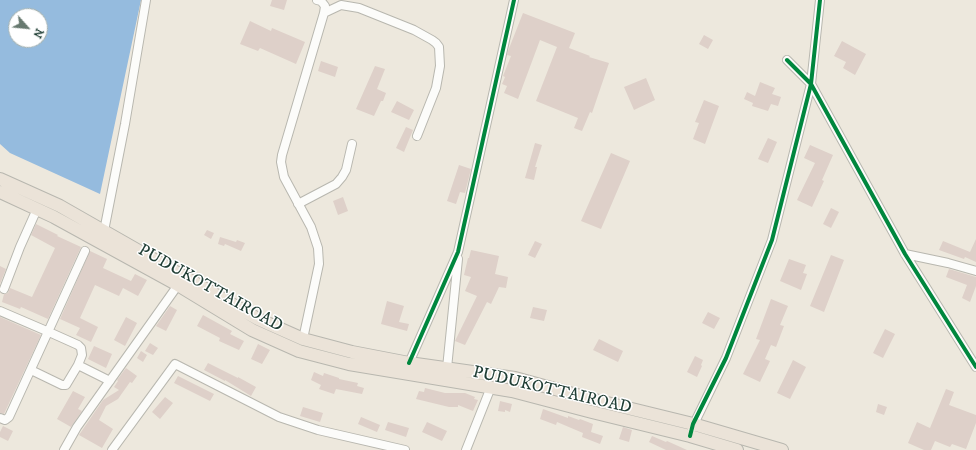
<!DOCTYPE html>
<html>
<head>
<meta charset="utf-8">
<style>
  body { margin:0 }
  #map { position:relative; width:976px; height:450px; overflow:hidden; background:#ede8dd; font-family:"IM FELL DW Pica",serif }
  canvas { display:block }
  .north { position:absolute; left:8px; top:8px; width:40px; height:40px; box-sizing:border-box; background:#fff; border:1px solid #a5b1ae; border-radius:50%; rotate:117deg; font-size:11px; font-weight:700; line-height:16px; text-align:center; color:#1f3d34 }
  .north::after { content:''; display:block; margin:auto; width:14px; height:18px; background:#67796f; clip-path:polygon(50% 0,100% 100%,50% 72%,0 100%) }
</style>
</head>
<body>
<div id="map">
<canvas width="976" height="450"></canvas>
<div class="north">N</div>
</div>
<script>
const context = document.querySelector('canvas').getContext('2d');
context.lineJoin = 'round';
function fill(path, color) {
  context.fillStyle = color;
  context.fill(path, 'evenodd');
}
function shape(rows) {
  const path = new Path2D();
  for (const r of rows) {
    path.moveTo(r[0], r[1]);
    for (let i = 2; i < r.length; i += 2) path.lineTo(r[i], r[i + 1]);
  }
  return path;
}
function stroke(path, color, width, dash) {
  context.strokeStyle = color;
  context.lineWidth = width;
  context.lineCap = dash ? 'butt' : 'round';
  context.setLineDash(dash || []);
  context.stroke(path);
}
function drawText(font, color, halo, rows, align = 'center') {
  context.font = font + ' "IM FELL DW Pica",serif';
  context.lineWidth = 3;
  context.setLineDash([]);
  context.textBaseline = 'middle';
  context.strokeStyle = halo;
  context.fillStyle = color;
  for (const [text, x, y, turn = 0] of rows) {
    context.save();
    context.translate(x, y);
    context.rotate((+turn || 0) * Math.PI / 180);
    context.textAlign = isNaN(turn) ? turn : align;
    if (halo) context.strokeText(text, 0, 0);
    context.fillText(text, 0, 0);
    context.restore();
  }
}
const water = shape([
  [0,0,141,0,100,194,10,153,0,144],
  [16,16,40,16,40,40,16,40]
]);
const building = shape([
  [272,0,287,0,284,10,270,6],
  [523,13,575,33,569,48,590,56,589,57,609,63,592,113,590,112,582,131,574,128,578,118,536,101,557,47,540,40,518,99,504,93,507,86,502,84,505,77,503,76,511,56,507,55,508,51],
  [250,21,271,31,272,28,305,42,296,64,260,48,258,51,240,44],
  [704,35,713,40,708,49,699,44],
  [842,41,866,54,855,75,843,68,846,62,834,56],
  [321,61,338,67,335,77,318,71],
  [375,66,385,69,377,89,386,93,383,101,381,101,374,116,356,109],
  [646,78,655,100,634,110,624,87],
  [760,82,775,88,772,94,781,97,778,106,771,104,768,111,752,106,753,103,744,99,747,92,755,96],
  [704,100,719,106,705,144,693,139,699,123,695,122],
  [397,101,414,110,409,120,391,112],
  [406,127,413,130,404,152,396,148],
  [768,138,777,142,768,163,758,159],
  [535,143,542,145,535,167,537,167,534,180,525,178],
  [810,145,833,155,822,180,824,181,812,207,797,200,815,163,804,158],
  [611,153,630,161,601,229,581,221],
  [459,165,471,169,465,193,460,192,456,204,447,201],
  [343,197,348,211,338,215,333,201],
  [831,208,839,212,831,228,823,224],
  [36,224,58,235,57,236,81,247,48,319,21,307,20,309,2,302,4,294,8,293,10,288,32,297,55,248,31,235],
  [207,230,214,233,211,239,204,235],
  [220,237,236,242,237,240,245,243,241,251,225,244,224,246,218,244],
  [976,239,976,262,965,257,964,259,939,250,943,241,970,252],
  [535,241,542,244,535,258,528,255],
  [471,250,499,256,495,274,508,277,506,288,499,287,491,304,487,302,465,345,455,341,477,296,465,291,471,277,464,275,468,258,469,258],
  [90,251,107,259,103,268,131,281,135,274,147,280,138,296,123,288,119,296,95,285,80,318,98,327,91,342,76,335,80,328,60,319],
  [831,255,844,260,824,312,810,306],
  [789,259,806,265,803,273,807,274,801,290,780,281],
  [0,266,6,269,0,284],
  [949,269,976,277,976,286,970,302,962,298,967,285,946,277],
  [771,299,788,306,780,325,784,326,776,347,771,345,765,359,770,361,760,382,743,374,760,340,756,339],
  [387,301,404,306,399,322,409,324,407,331,381,324],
  [170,306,177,310,166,331,156,326],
  [533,307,547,310,544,321,530,318],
  [708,312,720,318,714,329,702,323],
  [203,315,232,331,230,334,244,341,239,350,219,341,220,338,197,326],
  [0,317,41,335,4,414,0,413],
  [126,317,137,323,125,346,114,340],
  [885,329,895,334,883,358,873,353],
  [599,339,623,351,618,362,593,350],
  [150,343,158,348,153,355,145,351],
  [258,344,270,350,262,364,251,359],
  [94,346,112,354,106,368,88,359],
  [141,351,147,355,143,362,137,358],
  [695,356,703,360,701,365,702,366,697,377,687,372],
  [793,360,806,367,790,399,777,393],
  [208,363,238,378,238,377,256,387,251,396,225,380,225,381,204,370],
  [126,368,137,376,132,383,130,382,118,399,106,406,99,420,113,429,102,448,79,435,103,400,119,390,114,387,118,381,117,380],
  [314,372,323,376,324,373,339,378,339,379,358,383,357,386,364,388,362,394,336,389,334,394,319,389,321,385,311,380],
  [178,376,214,394,210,401,174,383],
  [425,388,445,393,465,393,475,397,474,399,478,400,473,411,458,405,458,407,449,407,416,399,419,391,424,392],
  [946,389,954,392,949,405,976,415,976,423,966,449,952,444,950,447,935,441,931,450,924,450,908,443,917,422,930,428],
  [73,391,85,397,78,409,82,411,71,427,57,419],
  [165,397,173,403,160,419,152,412],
  [500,401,512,404,510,412,505,410,505,412,498,411],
  [878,404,887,407,884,415,876,412],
  [303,407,323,413,320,422,300,416],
  [543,409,568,418,568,416,579,420,580,419,593,424,591,432,603,436,600,444,582,437,583,433,557,422,556,425,540,419],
  [361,417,380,425,377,432,358,424],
  [388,422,409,428,406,437,385,430],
  [427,422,447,431,442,441,422,432],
  [3,426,13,431,8,441,0,437,0,432],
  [623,427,632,430,629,442,619,439],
  [652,436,666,442,667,441,687,450,666,450,649,442]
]);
const minor = shape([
  [324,13,341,5,359,8,414,30,432,40,436,43,439,47,440,66,436,88,417,136],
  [787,60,811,84,905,254,976,367],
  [298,204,336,184,342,177,346,170,352,144],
  [104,231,125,124,146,0],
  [905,254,948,263,976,271],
  [4,289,20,247,37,209],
  [0,311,49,332,78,345,81,348,82,355,78,365,66,385,62,385,31,370],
  [303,339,319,264,318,248,311,227,284,177,281,162,282,155,324,13,325,6,321,1,317,0],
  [409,363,458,252,514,0],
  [78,365,110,381],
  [447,368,458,259],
  [0,418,5,420,9,417,85,251],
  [692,428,726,358,772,240,811,84,820,0],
  [64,450,77,427,178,285,180,281],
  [112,450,175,364,279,417,318,430,405,450],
  [466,450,491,387]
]);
const highway = shape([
  [0,179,60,206,258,319,303,339,352,352,409,363,515,378,595,400,693,424,782,450],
  [0,192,54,217,178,285,252,330,299,351,349,364,512,391,592,412,690,436,737,450]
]);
const cycleway = shape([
  [787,60,811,84,905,254,976,367],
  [409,363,458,252,514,0],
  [690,436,693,424,726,358,772,240,811,84,820,0]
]);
const streetNames = [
  ["PUDUKOTTAIROAD",210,289,29],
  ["PUDUKOTTAIROAD",552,391,13]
];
fill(water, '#95bbde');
fill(building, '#ded0c9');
stroke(minor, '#b8b7af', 10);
stroke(highway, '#b8b7af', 14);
stroke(minor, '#fcfcfa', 8);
stroke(highway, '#ebe3d8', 12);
stroke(cycleway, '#00873e', 4);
drawText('17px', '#1f3d34', '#fff', streetNames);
</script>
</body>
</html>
